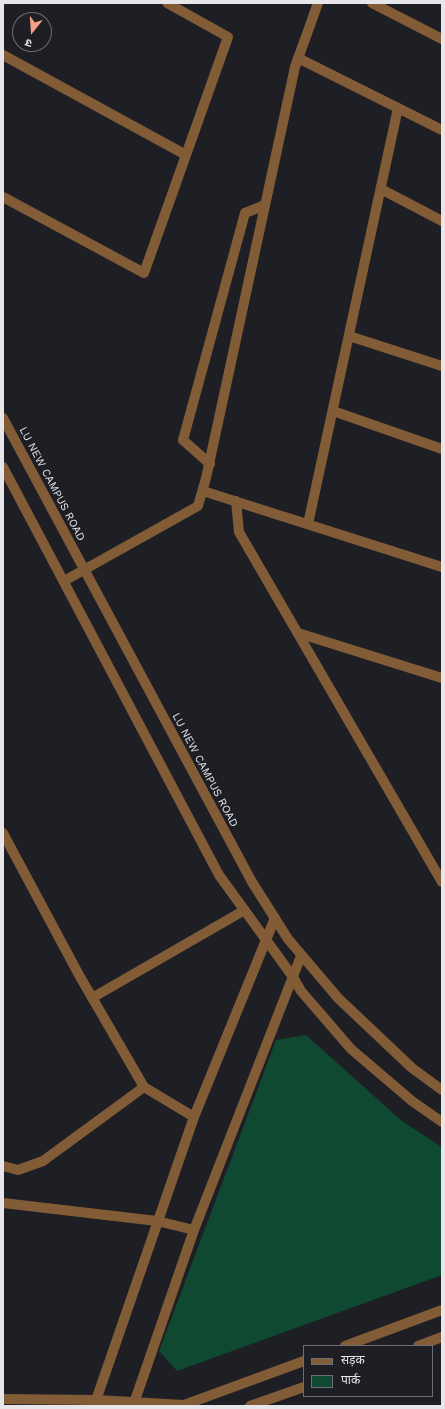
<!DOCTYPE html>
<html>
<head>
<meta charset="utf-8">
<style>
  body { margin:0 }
  #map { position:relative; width:445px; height:1409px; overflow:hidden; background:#1e1e25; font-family:"Work Sans","Noto Sans Devanagari",sans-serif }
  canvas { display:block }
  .frame { position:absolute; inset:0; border:4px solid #e6e6eb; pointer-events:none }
  .legend { position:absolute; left:303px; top:1345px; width:130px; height:52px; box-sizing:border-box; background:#1e1e25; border:1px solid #6e6e74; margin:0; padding:5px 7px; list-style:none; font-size:12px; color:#e6e6eb }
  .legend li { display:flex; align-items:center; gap:8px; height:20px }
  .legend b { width:20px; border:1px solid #6e6e74 }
  .north { position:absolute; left:12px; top:12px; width:40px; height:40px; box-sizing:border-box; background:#1e1e25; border:1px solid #6e6e74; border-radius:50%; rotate:197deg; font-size:11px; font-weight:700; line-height:16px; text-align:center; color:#e6e6eb }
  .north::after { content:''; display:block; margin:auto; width:14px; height:18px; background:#f39f85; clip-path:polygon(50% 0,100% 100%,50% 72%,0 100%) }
</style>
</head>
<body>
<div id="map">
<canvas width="445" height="1409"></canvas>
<div class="frame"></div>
<ul class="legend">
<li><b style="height:5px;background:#815c36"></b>सड़क</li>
<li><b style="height:11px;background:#0f4931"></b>पार्क</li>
</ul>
<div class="north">उ</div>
</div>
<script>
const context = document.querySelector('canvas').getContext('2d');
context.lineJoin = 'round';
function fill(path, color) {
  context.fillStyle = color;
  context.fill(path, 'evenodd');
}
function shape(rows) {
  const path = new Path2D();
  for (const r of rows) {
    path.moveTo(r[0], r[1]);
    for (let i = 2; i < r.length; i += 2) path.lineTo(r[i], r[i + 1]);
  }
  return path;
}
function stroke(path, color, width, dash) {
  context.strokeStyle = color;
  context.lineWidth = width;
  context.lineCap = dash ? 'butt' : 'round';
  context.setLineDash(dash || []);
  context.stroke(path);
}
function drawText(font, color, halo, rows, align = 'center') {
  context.font = font + ' "Work Sans",sans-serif';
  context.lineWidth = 3;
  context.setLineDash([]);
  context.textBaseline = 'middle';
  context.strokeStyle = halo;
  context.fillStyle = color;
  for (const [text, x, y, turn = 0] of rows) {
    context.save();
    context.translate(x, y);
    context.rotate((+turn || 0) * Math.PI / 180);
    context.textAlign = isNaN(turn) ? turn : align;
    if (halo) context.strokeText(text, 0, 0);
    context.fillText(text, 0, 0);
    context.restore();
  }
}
const green = shape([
  [306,1035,402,1121,442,1147,442,1275,177,1371,159,1351,276,1040]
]);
const service = shape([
  [372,3,442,39],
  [3,55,186,155],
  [298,58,442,130],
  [381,189,442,221],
  [3,197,144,273,228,37,167,3],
  [349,336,442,366],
  [333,411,442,449],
  [210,464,183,440,245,213,265,205],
  [203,491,442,567],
  [236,501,239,532,442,882],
  [308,524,398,108],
  [298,633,442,678],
  [3,1166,18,1170,43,1161,144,1087]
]);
const minor = shape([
  [3,833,79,975,144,1087,194,1117],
  [92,998,243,911],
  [3,1203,157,1221,194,1230],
  [94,1406,194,1117,275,918],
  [133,1406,194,1230,301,956]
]);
const tertiary = shape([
  [3,418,252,882,288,939,338,998,412,1068,442,1090],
  [3,467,219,875,293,977,301,991,351,1049,412,1101,442,1122],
  [64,581,198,506,206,478,295,67,318,3],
  [345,1346,442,1310],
  [418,1346,442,1337],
  [3,1399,97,1400,184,1405,304,1361],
  [250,1406,304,1387]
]);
const streetNames = [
  ["LU NEW CAMPUS ROAD",52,484,62],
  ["LU NEW CAMPUS ROAD",205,770,62]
];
fill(green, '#0f4931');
stroke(service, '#815c36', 10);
stroke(minor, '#815c36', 10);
stroke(tertiary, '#815c36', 10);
drawText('11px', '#e6e6eb', '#1e1e25', streetNames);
</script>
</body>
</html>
